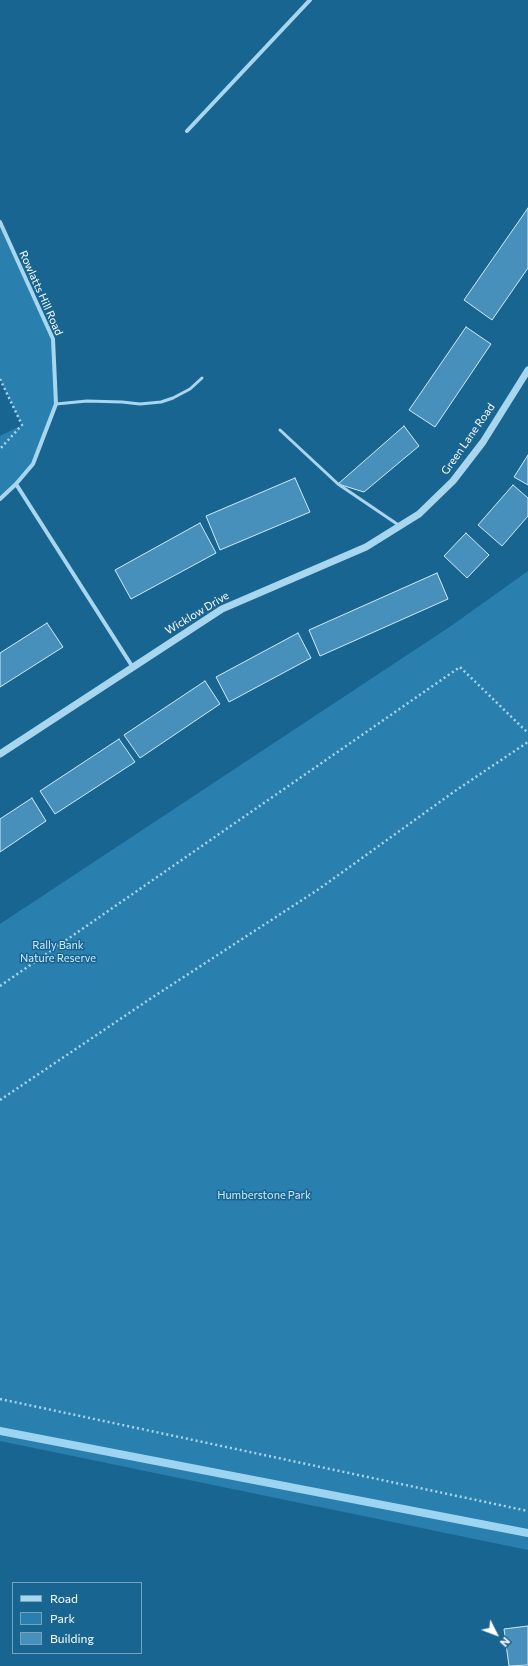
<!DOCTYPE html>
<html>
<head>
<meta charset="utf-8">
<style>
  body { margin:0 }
  #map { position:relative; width:528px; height:1666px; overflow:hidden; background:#196592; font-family:Commissioner,sans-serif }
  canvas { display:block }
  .legend { position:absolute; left:12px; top:1582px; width:130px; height:72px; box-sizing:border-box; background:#196592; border:1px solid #75a3be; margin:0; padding:5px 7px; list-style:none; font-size:12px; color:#fff }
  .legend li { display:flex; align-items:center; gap:8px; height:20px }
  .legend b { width:20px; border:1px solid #75a3be }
  .north { position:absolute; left:476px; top:1614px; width:40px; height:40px; -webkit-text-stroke:3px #196592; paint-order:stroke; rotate:132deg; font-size:11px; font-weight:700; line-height:16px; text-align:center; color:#fff }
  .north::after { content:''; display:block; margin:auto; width:14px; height:18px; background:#fff; clip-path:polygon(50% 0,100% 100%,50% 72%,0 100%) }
</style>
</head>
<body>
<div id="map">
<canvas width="528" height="1666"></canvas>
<ul class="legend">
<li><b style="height:5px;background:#a9d6ef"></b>Road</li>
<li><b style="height:11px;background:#297fae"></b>Park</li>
<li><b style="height:11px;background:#4690bb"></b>Building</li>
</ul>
<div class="north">N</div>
</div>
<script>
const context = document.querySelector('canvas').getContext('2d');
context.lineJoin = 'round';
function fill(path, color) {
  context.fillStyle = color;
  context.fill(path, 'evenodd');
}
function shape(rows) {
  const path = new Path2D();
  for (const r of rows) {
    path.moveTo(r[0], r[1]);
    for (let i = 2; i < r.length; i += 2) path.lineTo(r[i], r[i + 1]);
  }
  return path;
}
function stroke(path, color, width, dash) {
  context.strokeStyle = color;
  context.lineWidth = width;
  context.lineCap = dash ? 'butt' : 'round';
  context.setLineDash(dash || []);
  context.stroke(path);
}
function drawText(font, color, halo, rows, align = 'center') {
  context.font = font + ' Commissioner,sans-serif';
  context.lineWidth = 3;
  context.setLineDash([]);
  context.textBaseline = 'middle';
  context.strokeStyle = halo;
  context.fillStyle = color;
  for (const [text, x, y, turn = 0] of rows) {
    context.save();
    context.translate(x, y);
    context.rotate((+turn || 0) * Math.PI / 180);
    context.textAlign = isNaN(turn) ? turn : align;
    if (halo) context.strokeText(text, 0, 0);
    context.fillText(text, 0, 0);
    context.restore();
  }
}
const green = shape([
  [0,222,53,339,56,404,33,464,0,499,0,436,22,425,0,379],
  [528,571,528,1550,0,1441,0,924,451,626]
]);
const stream = shape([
  [0,1431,528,1533]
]);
const building = shape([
  [528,208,528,268,492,320,464,300,528,208],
  [466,327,491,344,435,427,409,410,466,327],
  [404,426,419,446,364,492,338,484,404,426],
  [528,455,528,485,514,477,528,455],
  [295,478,310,512,220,550,206,516,295,478],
  [513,485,528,498,528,516,502,546,478,525,513,485],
  [200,523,216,553,131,599,115,570,200,523],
  [466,533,489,555,467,578,444,556,466,533],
  [437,573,448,599,320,656,309,630,437,573],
  [47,623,63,647,0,687,0,653,47,623],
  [298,633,311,658,229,702,216,677,298,633],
  [205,681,220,704,140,758,124,735,205,681],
  [119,739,135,762,55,814,40,791,119,739],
  [32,798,46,821,0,852,0,819,32,798],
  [528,1626,528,1665,509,1666,504,1629,528,1626]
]);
const path = shape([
  [0,379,22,425,0,449],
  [0,986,460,667,528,733],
  [0,1100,153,997,319,889,455,791,528,742],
  [0,1399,528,1511]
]);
const service = shape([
  [56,404,87,401,122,402,140,404,161,402,173,398,190,389,202,378],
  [280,430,338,484,400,526]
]);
const minor = shape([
  [187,131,310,0],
  [0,222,53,339,56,404,33,464,16,484,0,499],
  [16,484,132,666]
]);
const tertiary = shape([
  [0,754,222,609,366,547,419,514,453,481,483,442,528,370]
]);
const streetNames = [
  ["Rowlatts Hill Road",41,293,66],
  ["Green Lane Road",468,439,-55],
  ["Wicklow Drive",197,613,-31]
];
const parkNames = [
  ["Rally Bank",58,945],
  ["Nature Reserve",58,958],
  ["Humberstone Park",264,1195]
];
fill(green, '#297fae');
stroke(stream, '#9cd4f1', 8);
fill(building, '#4690bb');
stroke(building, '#cfebfb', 1);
stroke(path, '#a9d6ef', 2.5, [2, 3]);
stroke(service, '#a9d6ef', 3);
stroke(minor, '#a9d6ef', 4);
stroke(tertiary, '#a9d6ef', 7);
drawText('11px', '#fff', '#196592', streetNames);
drawText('11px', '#cfebfb', '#196592', parkNames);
</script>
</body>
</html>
